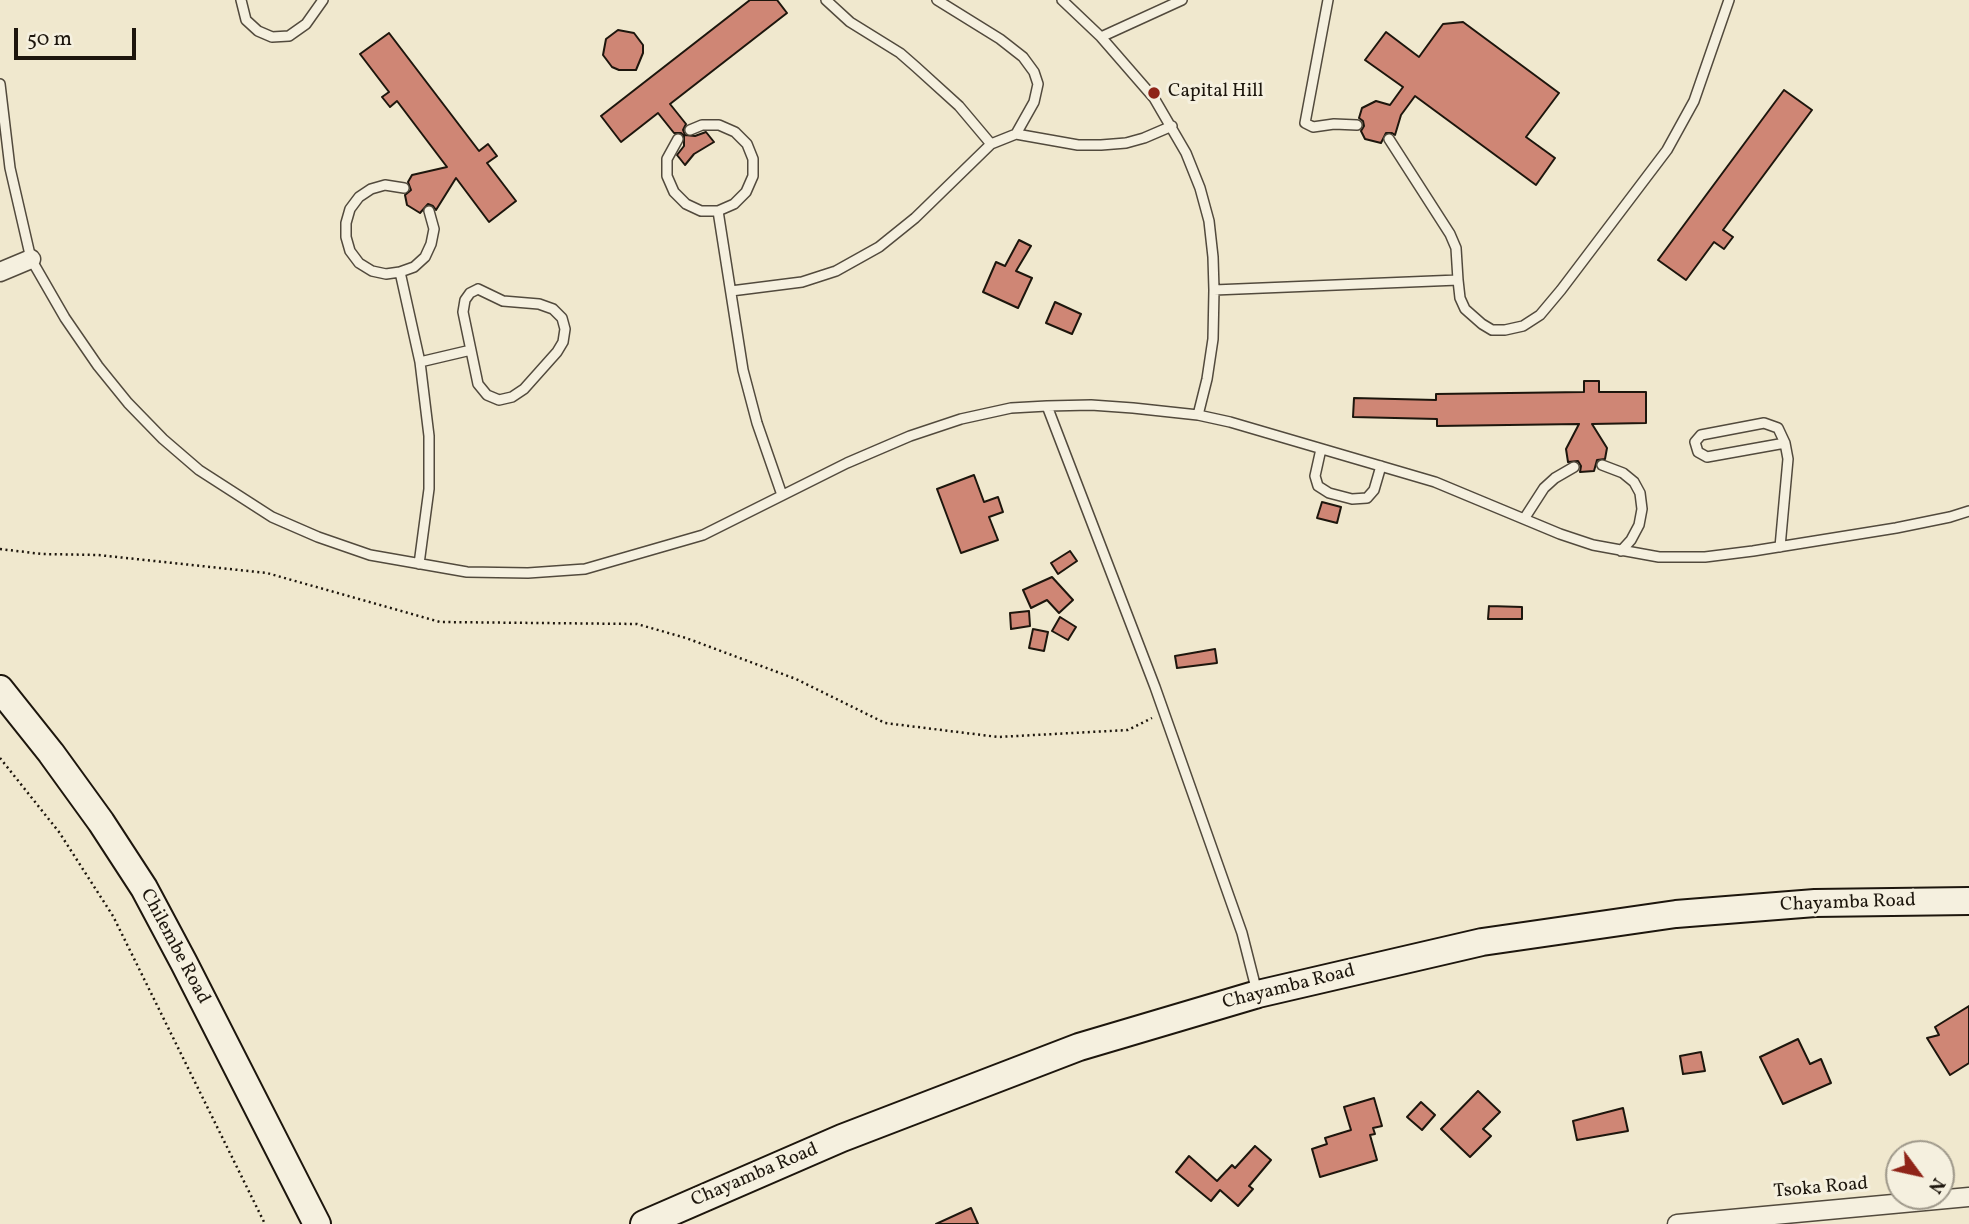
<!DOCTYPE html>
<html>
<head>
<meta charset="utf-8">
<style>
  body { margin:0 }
  #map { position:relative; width:1969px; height:1224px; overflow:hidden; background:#f0e8ce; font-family:Vollkorn,serif }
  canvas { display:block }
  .north { position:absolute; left:1885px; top:1140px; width:70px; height:70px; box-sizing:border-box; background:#f5f0df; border:2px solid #9f998b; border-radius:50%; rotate:123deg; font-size:19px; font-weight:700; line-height:28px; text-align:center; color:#1d160d }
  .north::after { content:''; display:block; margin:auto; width:24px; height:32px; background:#8f2418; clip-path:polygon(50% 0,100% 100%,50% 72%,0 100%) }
  .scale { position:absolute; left:14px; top:28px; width:122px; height:32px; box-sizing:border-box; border:4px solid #1d160d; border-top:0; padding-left:9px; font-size:21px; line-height:24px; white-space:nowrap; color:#1d160d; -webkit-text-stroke:5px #f5f0df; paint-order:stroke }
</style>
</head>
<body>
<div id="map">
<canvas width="1969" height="1224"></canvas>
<div class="north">N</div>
<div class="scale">50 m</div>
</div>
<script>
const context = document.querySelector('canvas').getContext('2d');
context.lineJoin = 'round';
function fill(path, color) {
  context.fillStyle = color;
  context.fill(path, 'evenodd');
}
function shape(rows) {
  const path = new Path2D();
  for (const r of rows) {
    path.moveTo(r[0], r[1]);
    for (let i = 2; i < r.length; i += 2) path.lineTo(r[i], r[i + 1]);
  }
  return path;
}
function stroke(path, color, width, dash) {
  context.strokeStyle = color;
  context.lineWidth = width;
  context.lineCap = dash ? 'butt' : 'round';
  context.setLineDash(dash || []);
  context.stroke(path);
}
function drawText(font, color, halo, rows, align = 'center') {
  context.font = font + ' Vollkorn,serif';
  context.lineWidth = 6;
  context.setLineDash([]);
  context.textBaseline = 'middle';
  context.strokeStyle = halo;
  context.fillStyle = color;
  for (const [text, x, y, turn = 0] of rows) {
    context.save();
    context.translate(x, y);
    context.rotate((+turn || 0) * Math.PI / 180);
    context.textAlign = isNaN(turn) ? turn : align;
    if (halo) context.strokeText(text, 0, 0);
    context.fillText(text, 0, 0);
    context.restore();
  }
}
const building = shape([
  [750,0,777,0,787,13,670,104,686,124,683,130,685,135,695,136,706,132,714,142,694,154,685,165,677,155,684,146,684,136,681,133,674,133,658,113,621,142,601,116,750,0],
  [1463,22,1559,93,1526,137,1555,158,1536,185,1415,96,1401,115,1395,135,1392,133,1386,133,1381,143,1365,139,1361,131,1364,126,1363,121,1359,118,1362,108,1376,101,1390,105,1403,87,1365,60,1386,32,1419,57,1443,24,1463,22],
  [618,30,634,33,643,45,643,53,636,70,619,70,612,67,603,55,606,39,618,30],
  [389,33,479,151,488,144,497,156,487,163,516,201,489,222,456,178,436,210,433,206,428,204,420,213,407,205,405,195,411,190,408,182,412,175,447,167,397,101,390,107,382,97,389,92,360,54,389,33],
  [1784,90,1812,110,1723,230,1733,237,1724,249,1714,242,1686,280,1658,260,1784,90],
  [1019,240,1031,246,1016,271,1032,278,1018,308,983,292,996,262,1005,266,1019,240],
  [1055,302,1081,314,1072,334,1046,323,1055,302],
  [1584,381,1599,381,1599,392,1646,392,1646,423,1592,424,1607,448,1605,459,1597,460,1594,471,1580,472,1581,466,1578,461,1568,462,1566,449,1579,424,1437,426,1437,419,1353,417,1354,398,1436,400,1436,394,1584,392,1584,381],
  [974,475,984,502,998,497,1003,512,989,517,998,540,961,553,937,489,974,475],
  [1322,502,1341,507,1337,523,1317,518,1322,502],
  [1070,551,1077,561,1058,574,1051,563,1070,551],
  [1052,577,1073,600,1059,613,1047,600,1031,608,1023,590,1052,577],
  [1489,606,1522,607,1522,619,1488,619,1489,606],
  [1029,611,1030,626,1011,629,1010,613,1029,611],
  [1060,617,1076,627,1068,640,1052,631,1060,617],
  [1033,629,1048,632,1044,651,1029,648,1033,629],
  [1215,649,1217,663,1177,668,1175,656,1215,649],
  [1969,1006,1969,1063,1950,1075,1927,1038,1939,1035,1935,1027,1969,1006],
  [1798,1039,1810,1064,1821,1059,1831,1083,1783,1104,1760,1057,1798,1039],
  [1701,1052,1705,1071,1683,1074,1680,1056,1701,1052],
  [1478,1091,1500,1112,1483,1129,1491,1136,1470,1157,1441,1129,1478,1091],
  [1374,1098,1382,1126,1373,1128,1375,1134,1370,1135,1377,1160,1320,1177,1312,1149,1327,1144,1325,1138,1351,1130,1344,1107,1374,1098],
  [1421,1102,1435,1115,1422,1130,1407,1117,1421,1102],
  [1623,1108,1628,1131,1577,1140,1573,1121,1623,1108],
  [1255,1146,1271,1160,1249,1186,1253,1189,1238,1206,1220,1190,1211,1201,1176,1172,1189,1156,1217,1181,1232,1165,1235,1168,1255,1146],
  [971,1208,978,1224,936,1224,971,1208]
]);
const path = shape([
  [0,549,42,554,98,555,267,573,440,622,637,624,686,638,796,679,885,723,998,737,1128,730,1152,718],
  [0,758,59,832,113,916,265,1224]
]);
const service = shape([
  [241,0,246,20,258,31,272,37,289,36,306,24,323,0],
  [826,0,850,22,900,53,916,67,959,106,991,144],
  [937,0,1000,39,1023,57,1034,72,1038,84,1034,102,1016,134],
  [1062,0,1101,37,1154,98,1186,153,1200,188,1209,221,1213,257,1214,290,1213,339,1207,379,1198,415],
  [1328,0,1305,123,1313,127,1334,124,1357,125],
  [1101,37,1182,0],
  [0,84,10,168,31,259,65,318,98,366,128,403,163,439,199,470,272,517,318,537,370,555,467,572,528,573,585,569,703,535,847,463,910,436,961,419,1011,408,1047,406,1091,405,1133,408,1198,415,1230,422,1435,482,1560,534,1593,545,1659,557,1705,557,1753,551,1896,528,1950,517,1969,511],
  [678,139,667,159,667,176,674,192,686,204,701,211,718,211,734,204,746,192,753,176,753,159,747,144,735,132,719,125,702,125,690,130],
  [1389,139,1450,234,1456,248,1458,280],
  [404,188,385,185,371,189,359,197,350,209,346,223,346,237,350,251,359,263,372,271,386,274,400,272,414,267,425,257,431,244,434,229,429,211],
  [718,211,743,370,757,423,782,495],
  [400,272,420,362,429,436,429,489,419,564],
  [478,289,503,301,539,304,553,309,562,318,565,329,563,342,557,352,524,389,512,397,499,400,487,395,478,384,463,312,465,300,470,293,478,289],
  [1214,290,1458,280,1460,298,1465,309,1482,324,1492,330,1505,330,1523,326,1540,315,1561,290,1667,150,1694,101,1729,0],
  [731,291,802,282,836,271,879,247,915,218,991,144,1016,134,1078,145,1101,145,1126,143,1144,138,1172,126],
  [420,362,471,350],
  [1047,406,1155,687,1242,933,1257,992],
  [1321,449,1315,476,1318,486,1329,493,1352,499,1367,498,1374,490,1381,466],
  [1602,465,1623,473,1634,482,1640,493,1642,509,1639,525,1631,540,1621,551],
  [1524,519,1544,488,1555,478,1574,467],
  [1780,547,1788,459,1785,443,1778,428,1764,423,1701,435,1695,442,1698,452,1707,457,1785,443]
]);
const minor = shape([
  [0,272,31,259],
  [1677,1224,1969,1197]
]);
const secondary = shape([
  [0,689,51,753,101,822,144,888,184,963,317,1224],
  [644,1224,842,1138,1079,1047,1258,994,1482,942,1676,914,1815,903,1969,901]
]);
const markers = [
  [1154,93,7,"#8f2418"]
];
const poiNames = [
  ["Capital Hill",1168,93]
];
const streetNames = [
  ["Chayamba Road",1848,904,-2],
  ["Chilembe Road",174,947,62],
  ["Chayamba Road",1289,988,-14],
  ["Chayamba Road",755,1176,-23],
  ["Tsoka Road",1821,1189,-5]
];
fill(building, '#cf8675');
stroke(building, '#1d160d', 2);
stroke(service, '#524a3d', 12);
stroke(minor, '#524a3d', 21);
stroke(secondary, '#1d160d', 30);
stroke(path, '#1d160d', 2.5, [2, 3.5]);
stroke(service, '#f5f0df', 9);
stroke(minor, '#f5f0df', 18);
stroke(secondary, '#f5f0df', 26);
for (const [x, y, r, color] of markers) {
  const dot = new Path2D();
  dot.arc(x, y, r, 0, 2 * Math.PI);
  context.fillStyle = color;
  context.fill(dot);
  stroke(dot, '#f5f0df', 2.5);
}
drawText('19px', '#1d160d', '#f5f0df', poiNames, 'left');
drawText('19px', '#1d160d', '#f5f0df', streetNames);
</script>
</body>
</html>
